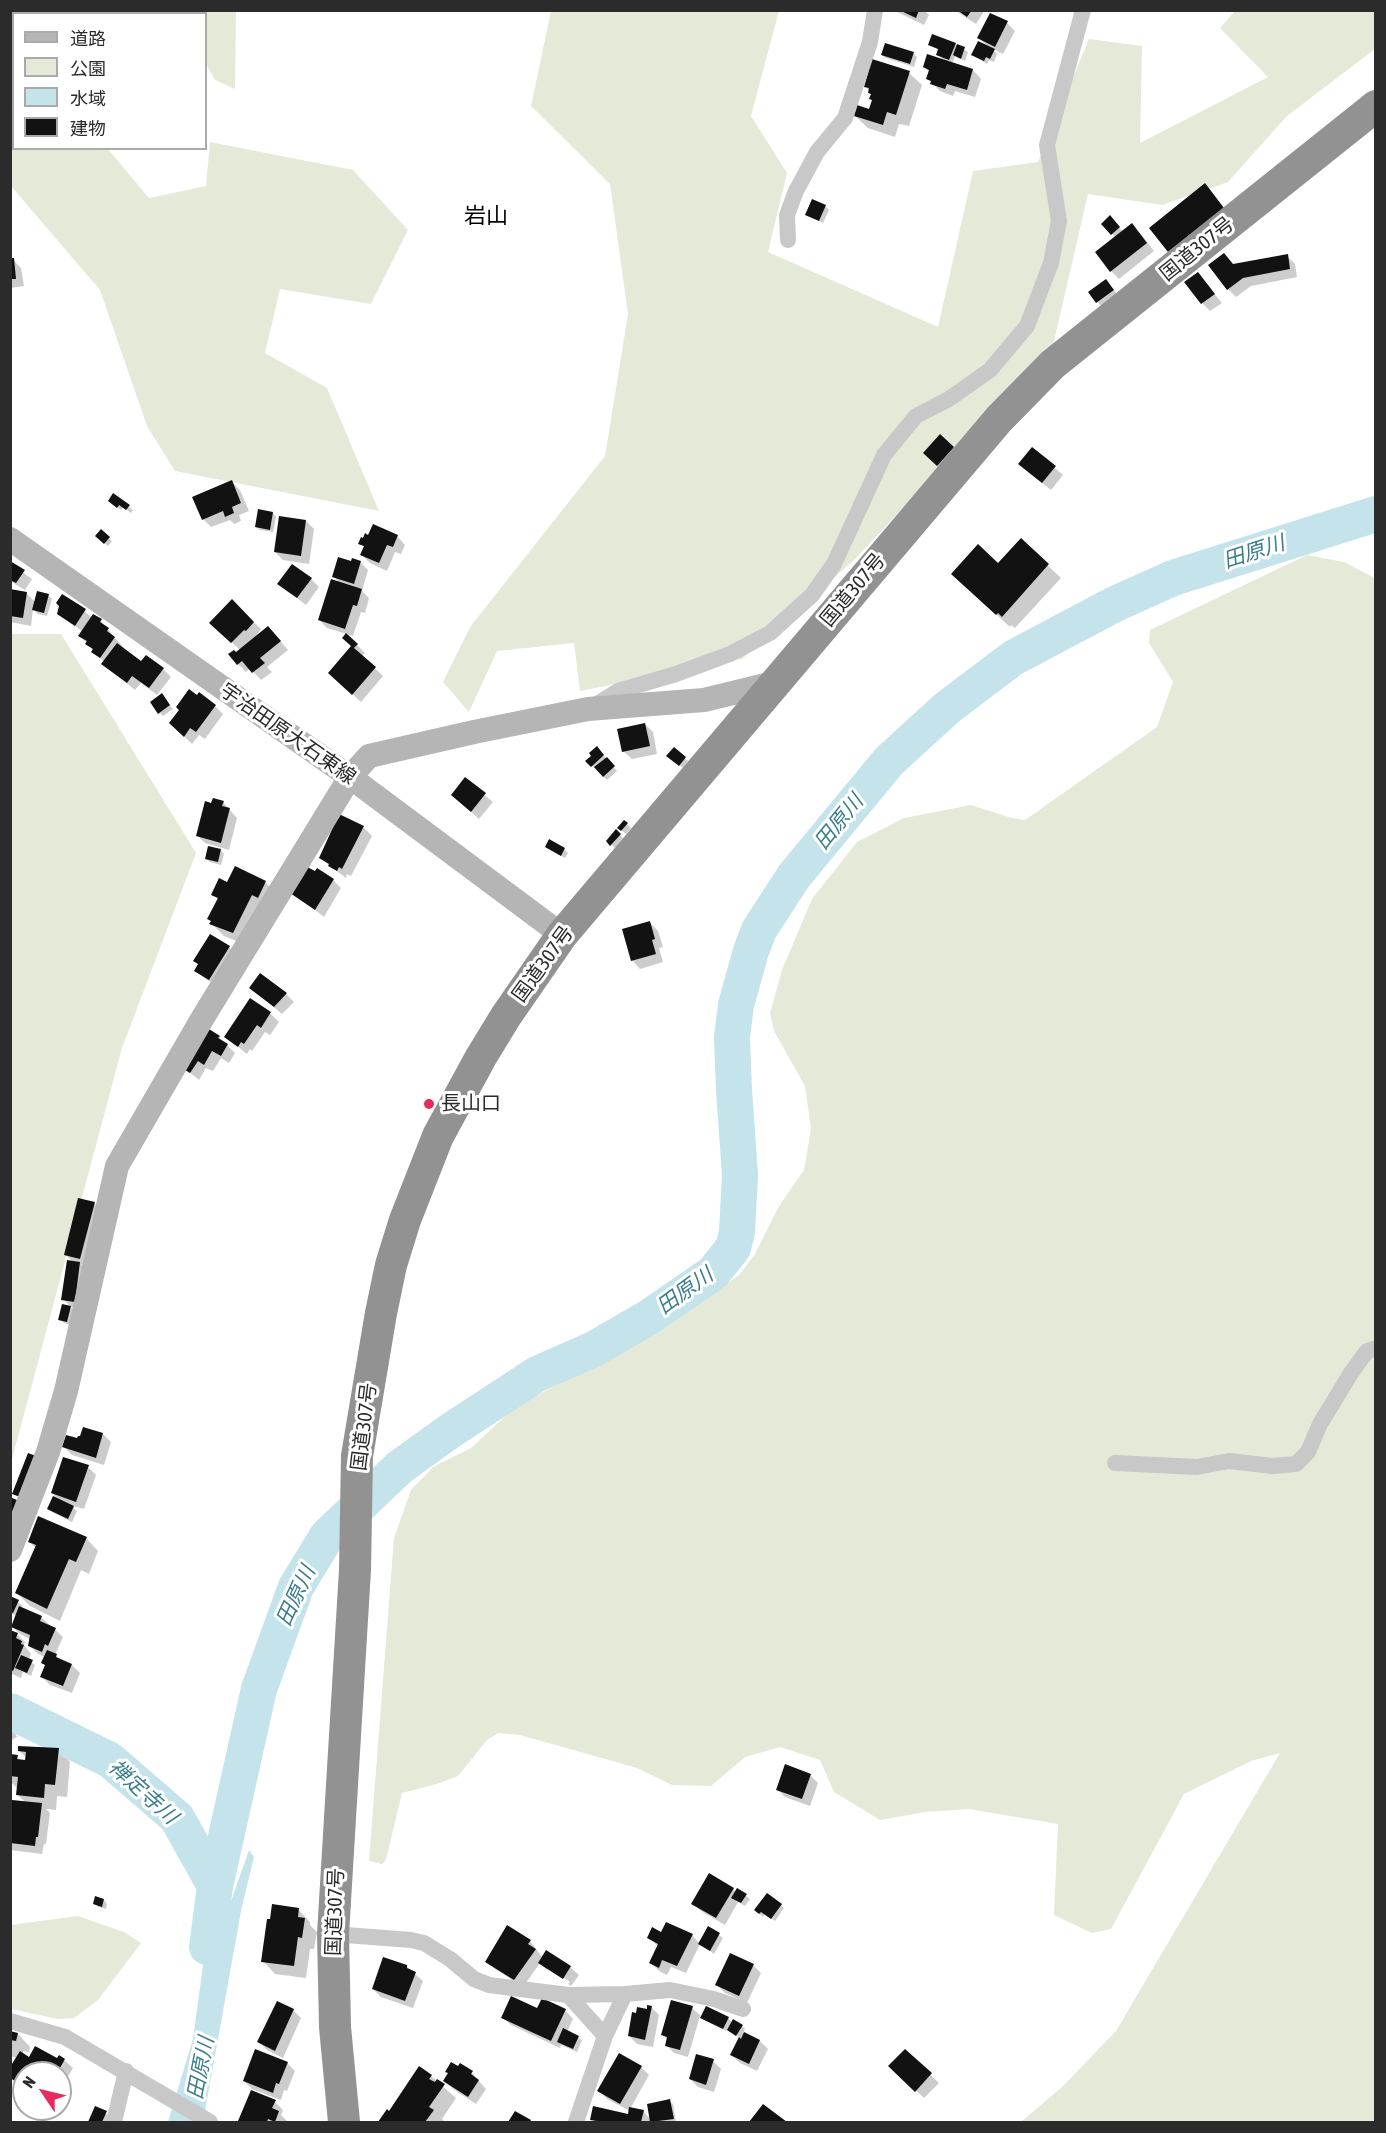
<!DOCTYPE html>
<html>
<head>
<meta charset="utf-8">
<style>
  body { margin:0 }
  #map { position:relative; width:1386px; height:2133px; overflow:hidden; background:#fff; font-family:"Asap Condensed","Noto Sans JP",sans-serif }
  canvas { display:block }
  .frame { position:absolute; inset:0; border:12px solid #2b2b2b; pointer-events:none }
  .legend { position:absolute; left:12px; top:12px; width:195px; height:138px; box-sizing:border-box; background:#fff; border:2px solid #aaa; margin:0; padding:8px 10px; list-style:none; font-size:18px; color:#2b2b2b }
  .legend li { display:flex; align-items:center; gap:12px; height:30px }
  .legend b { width:30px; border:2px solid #aaa }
  .north { position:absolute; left:12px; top:2061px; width:60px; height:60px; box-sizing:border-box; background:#fff; border:2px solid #aaa; border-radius:50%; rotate:305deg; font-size:16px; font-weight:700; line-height:24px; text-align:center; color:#2b2b2b }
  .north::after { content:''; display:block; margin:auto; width:21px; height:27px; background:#e52b60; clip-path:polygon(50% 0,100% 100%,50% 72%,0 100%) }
</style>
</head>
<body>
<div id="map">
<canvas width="1386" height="2133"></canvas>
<div class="frame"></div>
<ul class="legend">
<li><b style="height:8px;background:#b5b5b5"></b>道路</li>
<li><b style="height:16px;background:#e5ead8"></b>公園</li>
<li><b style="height:16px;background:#c4e3ea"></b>水域</li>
<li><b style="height:16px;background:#121212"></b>建物</li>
</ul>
<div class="north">N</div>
</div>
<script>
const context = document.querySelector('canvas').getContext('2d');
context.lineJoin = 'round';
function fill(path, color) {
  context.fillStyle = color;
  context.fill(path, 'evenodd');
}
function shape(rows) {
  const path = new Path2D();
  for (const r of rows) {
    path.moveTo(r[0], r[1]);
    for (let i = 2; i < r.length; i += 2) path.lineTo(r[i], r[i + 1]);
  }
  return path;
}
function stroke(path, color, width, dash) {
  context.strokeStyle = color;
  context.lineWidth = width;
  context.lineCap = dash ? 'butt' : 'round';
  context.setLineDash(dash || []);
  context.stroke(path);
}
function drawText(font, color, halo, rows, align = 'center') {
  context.font = font + ' "Asap Condensed","Noto Sans JP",sans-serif';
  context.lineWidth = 6;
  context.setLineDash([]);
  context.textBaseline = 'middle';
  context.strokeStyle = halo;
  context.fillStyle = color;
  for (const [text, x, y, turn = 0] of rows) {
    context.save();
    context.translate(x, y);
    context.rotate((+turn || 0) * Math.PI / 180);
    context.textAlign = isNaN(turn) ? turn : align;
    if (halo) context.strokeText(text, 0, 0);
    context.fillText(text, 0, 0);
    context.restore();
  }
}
const green = shape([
  [10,11,99,11,98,14,14,14,14,148,108,149,149,198,206,186,210,142,353,170,408,230,371,304,280,289,265,353,327,388,379,511,175,471,147,426,100,290,11,186],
  [146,11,236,11,235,89,215,80,206,64,206,14,152,13],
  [551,11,779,11,751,116,787,173,768,252,938,327,973,171,1038,162,1089,39,1142,46,1140,143,1268,77,1220,28,1235,11,1375,11,1375,49,1287,116,1228,182,1162,205,1088,194,1052,350,855,559,742,659,580,691,574,643,497,651,469,712,443,682,470,627,605,456,628,314,610,184,531,106],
  [1307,555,1344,562,1373,577,1376,583,1375,2122,1021,2122,1063,2086,1116,2031,1280,1753,1251,1761,1184,1794,1111,1929,1092,1933,1054,1915,1058,1824,969,1809,925,1812,880,1820,834,1792,820,1760,780,1747,745,1757,711,1786,672,1785,637,1768,520,1735,498,1733,487,1740,458,1776,437,1784,402,1793,386,1860,382,1864,369,1861,394,1538,411,1490,433,1467,471,1448,515,1407,662,1329,739,1275,755,1254,779,1206,804,1170,811,1129,805,1086,774,1031,770,1013,782,970,812,899,857,842,904,818,971,805,1012,818,1025,820,1157,727,1173,682,1149,643,1150,630],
  [11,634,61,634,196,853,122,1048,11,1463],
  [78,1916,124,1932,141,1943,98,2000,74,2018,58,2019,11,2009,11,1925]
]);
const water = shape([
  [249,1850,254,1857,242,1906,203,2122,168,2122,193,2039,204,1958,198,1876,220,1910,229,1907]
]);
const shadow = shape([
  [893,10,924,10,929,15,924,25],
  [954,10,985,10,976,24],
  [1007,23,1015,31,1003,54,992,48,997,54,994,62,989,60,987,64,977,58,973,55,989,48,979,38],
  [955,44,968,52,965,61,955,56,952,64,973,70,981,79,975,97,955,91,953,96,940,91,928,79,930,72,924,67,945,62,938,54,939,50,930,45],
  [886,45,914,54,917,57,914,67,886,58,882,55],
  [909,73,922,85,909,126,899,124,895,137,868,128,855,116,870,111,873,101,872,95,865,86],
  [825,206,829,210,823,223,807,214],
  [1110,217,1123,232,1140,233,1154,251,1119,279,1111,271,1116,238,1103,224],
  [1224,255,1234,266,1287,256,1295,264,1297,277,1251,286,1236,297,1228,289],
  [10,260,13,260,21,268,24,286,10,288],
  [1198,274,1222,303,1210,311,1202,303],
  [1109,284,1117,294,1101,306,1090,293],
  [953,448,961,456,946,473,933,461],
  [1032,449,1063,475,1051,490,1028,472],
  [232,482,240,490,249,511,239,515,241,521,234,524,230,520,211,527,203,519],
  [113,495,133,510,131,513,123,507,121,510,113,504],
  [273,513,276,517,273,532,260,530,256,527],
  [306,521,314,529,309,564,283,560,275,552],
  [101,531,112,541,108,546,97,536],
  [397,536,405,545,401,554,395,552,387,571,370,563,362,555,365,548,360,543],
  [1021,540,1061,578,1015,628,1011,625,1010,627,965,586,998,565],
  [360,562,368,570,362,591,369,598,365,613,361,612,353,636,327,628,319,620,341,584,334,577,352,563],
  [10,563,32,579,25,590,10,581],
  [311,579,319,587,306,605,279,584],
  [10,591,26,593,36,603,48,595,52,599,47,616,38,614,33,609,31,626,10,622],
  [67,598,93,618,101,621,122,646,121,648,142,663,163,669,171,677,157,695,141,683,135,690,103,664,104,662,80,636,83,632,59,613],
  [232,601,261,629,256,636,276,636,288,650,267,667,272,672,261,680,250,668,246,672,238,664,236,654,240,650,212,623],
  [357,645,365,653,362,656,383,676,361,702,330,673],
  [198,697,215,706,223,714,205,739,199,735,192,744,171,723],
  [165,699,173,709,163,716,160,713],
  [645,724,653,732,657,754,632,759,623,751],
  [597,748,617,771,607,780,587,761,593,756],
  [685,758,688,761,683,768,672,759],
  [465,779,493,802,479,819,453,795],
  [223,802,237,818,229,850,205,843,197,835,212,805],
  [340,816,364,828,372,836,351,876,347,874,346,878,320,858],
  [625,822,631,828,626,834,619,828],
  [616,831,623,838,615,848,608,841],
  [546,847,564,849,568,853,565,858],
  [220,850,224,854,221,865,210,862,206,859],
  [333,880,341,888,324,917,292,892],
  [265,882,278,895,246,945,224,936,211,923,219,900,213,894,228,884],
  [650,923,658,931,663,947,659,948,663,962,640,969,632,960],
  [229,947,237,955,218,987,204,978,196,970],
  [251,988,286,994,294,1002,282,1014],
  [250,1000,271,1014,279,1022,270,1035,265,1032,252,1051,250,1049,247,1054,226,1037],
  [219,1037,235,1053,229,1063,221,1058,213,1071,206,1068,199,1080,187,1070],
  [94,1203,102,1211,88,1266,81,1264,88,1271,82,1309,71,1307,63,1299,73,1262,65,1254],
  [70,1307,74,1311,70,1325,64,1323,60,1319],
  [84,1429,103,1434,111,1442,104,1465,72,1455,64,1447,81,1438],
  [88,1467,96,1475,84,1509,70,1505,77,1511,72,1522,52,1512,48,1509,60,1501,52,1493],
  [86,1538,98,1551,89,1574,81,1570,60,1621,30,1606,17,1593,36,1548,29,1542],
  [10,1597,22,1605,21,1608,41,1617,63,1637,55,1655,62,1661,72,1665,80,1673,72,1693,50,1685,42,1677,46,1666,45,1657,38,1654,30,1646,30,1639,20,1634,12,1626,17,1616,10,1613],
  [10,1631,17,1634,25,1642,24,1645,31,1654,28,1660,35,1665,31,1676,23,1672,21,1678,10,1673],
  [10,1722,17,1737,10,1741],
  [58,1749,70,1762,67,1797,57,1796,56,1810,46,1809,50,1813,46,1844,44,1844,42,1854,10,1850,10,1821,13,1801,26,1803,18,1795,17,1788,10,1781,10,1756,17,1757,21,1761,27,1762,27,1758,19,1751],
  [810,1775,818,1783,810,1806,785,1797,777,1789],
  [733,1889,736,1892,738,1890,750,1899,745,1906,738,1902,725,1925,701,1911,693,1903],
  [104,1900,107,1904,106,1909,98,1907,95,1904],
  [781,1905,784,1908,775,1921,765,1914,763,1917,756,1910],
  [298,1909,310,1922,310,1925,317,1932,314,1949,310,1949,306,1978,275,1974,263,1961,271,1921],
  [508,1927,530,1941,543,1958,547,1952,570,1967,579,1975,571,1986,568,1984,570,1982,547,1967,547,1970,540,1963,523,1987,495,1969,487,1961],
  [709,1928,723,1938,714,1954,700,1944,686,1973,671,1967,667,1975,659,1971,651,1963,659,1947,649,1938,662,1934,692,1935,700,1944],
  [753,1965,761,1973,747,2003,725,1993,717,1985],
  [407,1967,423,1981,413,2008,381,1997,373,1989],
  [672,2002,692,2008,702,2017,728,2018,733,2023,742,2026,745,2029,743,2033,760,2041,768,2049,757,2071,740,2063,732,2055,740,2038,728,2030,727,2031,706,2021,700,2016,688,2057,674,2053,666,2045,668,2040,663,2035],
  [277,2003,293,2010,301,2018,283,2058,267,2050,259,2042],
  [651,2007,659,2015,653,2047,637,2044,629,2036],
  [538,2010,565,2010,573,2019,567,2032,582,2040,577,2052,561,2045,560,2048,511,2025,503,2017],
  [10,2033,18,2034,30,2047,29,2052,23,2051,22,2055,30,2059,64,2060,73,2068,60,2090,60,2073,24,2073,24,2088,10,2078,18,2058,10,2056],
  [905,2051,939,2083,924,2098,890,2066],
  [713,2061,721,2069,714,2092,698,2087,690,2079],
  [287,2063,295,2071,287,2091,284,2090,281,2100,252,2089,244,2081],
  [460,2065,472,2073,486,2089,476,2104,453,2089,445,2081],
  [641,2067,649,2075,630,2109,643,2111,651,2120,669,2101,673,2104,676,2122,595,2122,592,2119,629,2115,630,2111,607,2099,599,2091],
  [431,2076,456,2098,442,2119,445,2122,380,2122,387,2111,389,2113],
  [275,2102,283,2110,281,2115,287,2121,286,2122,241,2122,240,2121],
  [96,2108,110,2116,107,2122,90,2122]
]);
const river = shape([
  [10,1711,110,1760,177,1818,215,1886],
  [207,1947,215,1886,259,1689,296,1587,327,1536,400,1467,450,1431,537,1374,594,1349,649,1317,713,1273,733,1248,737,1232,740,1175,734,1090,732,1037,736,1005,751,951,759,930,794,876,889,761,947,708,1013,658,1115,604,1173,578,1376,514]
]);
const building = shape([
  [899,10,919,10,916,18],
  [957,10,972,10,967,17],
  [990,13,1008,21,995,47,977,38],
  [932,34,956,43,949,60,936,55,938,49,928,45],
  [978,41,995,49,990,59,986,57,984,61,971,55],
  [885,43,914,52,910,64,881,55],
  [957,44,965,47,961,59,953,55],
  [927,54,973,69,967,90,947,84,945,89,930,84,931,81,926,79,929,70,923,67],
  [872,59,910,71,896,115,887,112,883,125,854,116,857,105,869,109,872,100,869,99,871,94,868,93,869,88,864,87],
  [1205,183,1224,208,1168,252,1149,228],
  [812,199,826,205,819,221,805,215],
  [1110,215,1120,227,1111,235,1101,224],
  [1132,223,1147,243,1110,272,1095,252],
  [1224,253,1233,264,1288,254,1290,269,1243,278,1227,290,1208,265],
  [10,258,14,258,16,279,10,279],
  [1198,272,1215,294,1201,304,1184,282],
  [1106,279,1114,290,1096,303,1088,292],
  [940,434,954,447,937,466,923,453],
  [1032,447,1056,466,1042,483,1018,464],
  [232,480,241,503,232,507,234,513,225,517,223,511,202,520,192,497],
  [113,493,130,505,126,510,119,505,117,508,108,501],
  [258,509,273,512,270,530,255,527],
  [279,516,306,520,301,556,274,552],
  [373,524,398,535,393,547,387,545,379,563,360,555,364,546,358,544,361,537,363,538,365,533,368,535],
  [101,529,110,537,104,544,95,536],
  [1021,538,1049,564,1002,617,998,613,996,615,951,574,978,544,998,563],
  [338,557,351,561,352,558,361,561,354,584,332,577],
  [10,561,25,570,16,583,10,580],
  [292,564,312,578,297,598,277,584],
  [331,579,362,589,357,606,353,605,345,629,318,620],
  [10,589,27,592,23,618,10,616],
  [37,591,49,594,44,613,32,610],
  [62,594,86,609,75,626,57,614,59,606,56,603],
  [232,599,254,622,246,631,244,630,231,643,209,623],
  [93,614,102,619,100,622,109,628,107,631,115,637,100,658,91,652,93,649,85,644,87,641,78,636],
  [268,626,281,641,260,658,265,663,252,673,242,661,237,665,228,654,234,650,236,652],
  [346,633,358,644,354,648,376,667,352,695,328,673,351,646,342,638],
  [117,643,141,661,146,655,164,668,149,688,132,676,127,683,101,664],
  [189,689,197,695,199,692,216,705,196,732,190,728,184,737,169,723,179,710,176,707],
  [162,693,170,705,158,714,150,702],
  [645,723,650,746,622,752,617,729],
  [597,746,604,755,591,767,585,761,591,756,589,753],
  [674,747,686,757,679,766,666,756],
  [607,757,615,766,603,777,594,767],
  [465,777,486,793,471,812,451,795],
  [213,798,224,801,222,806,230,808,221,843,196,836,205,801,211,803],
  [339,814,364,826,342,869,339,867,337,871,328,866,329,864,319,858],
  [624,820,628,823,621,831,617,828],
  [616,829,621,834,610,846,606,841],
  [549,839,565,848,561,856,545,847],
  [208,846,221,849,218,862,205,859],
  [235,866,266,881,258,898,252,895,233,933,209,924,211,921,207,919,218,898,211,895,219,878,227,882],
  [307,867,315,871,317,868,334,879,315,910,290,893,304,875,302,874],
  [650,921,655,939,652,940,656,954,631,961,622,929],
  [210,934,230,946,209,980,194,971,198,964,193,961],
  [260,973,287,993,274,1007,249,988],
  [250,998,271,1012,261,1028,257,1025,244,1044,241,1042,238,1047,224,1037],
  [209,1029,220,1036,218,1038,228,1044,221,1056,212,1051,204,1065,198,1061,190,1073,185,1070],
  [78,1198,95,1202,80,1259,64,1255],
  [67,1260,80,1262,75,1302,61,1300],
  [62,1304,71,1306,67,1322,58,1320],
  [83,1427,103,1433,96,1458,62,1447,66,1435,77,1438,78,1436,80,1436],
  [28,1453,36,1456,20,1497,12,1494],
  [63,1457,89,1465,76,1502,51,1493],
  [53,1496,74,1506,68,1519,47,1509],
  [10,1497,19,1501,10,1516],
  [38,1516,87,1537,76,1562,69,1559,47,1609,15,1593,36,1545,28,1542],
  [10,1596,19,1600,13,1613,10,1612],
  [19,1606,42,1616,40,1621,56,1628,48,1646,45,1644,42,1652,28,1646,30,1635,11,1627],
  [10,1630,18,1633,16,1638,22,1641,21,1644,24,1645,13,1671,10,1670],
  [47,1650,57,1654,56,1657,72,1664,63,1686,40,1677,45,1665,41,1663],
  [21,1655,33,1660,27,1673,15,1668],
  [18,1746,59,1748,55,1785,45,1784,44,1798,16,1795,18,1777,10,1776,10,1754,18,1755,17,1759,25,1760,26,1752,18,1751],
  [785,1764,811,1774,802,1799,776,1790],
  [12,1800,42,1803,38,1837,36,1837,35,1846,10,1843],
  [709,1873,734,1888,716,1918,691,1904],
  [737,1888,747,1894,741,1903,731,1898],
  [767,1893,782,1904,771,1919,761,1912,759,1914,754,1910],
  [95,1896,104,1899,102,1907,93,1904],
  [272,1904,299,1908,298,1917,305,1918,302,1938,298,1937,294,1966,261,1962,267,1919,270,1919],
  [666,1922,693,1934,677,1966,662,1960,659,1968,649,1963,658,1944,647,1938,652,1927,661,1932],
  [507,1925,531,1940,528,1944,536,1949,514,1980,485,1962],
  [708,1926,720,1933,710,1951,698,1944],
  [546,1950,571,1966,563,1979,538,1963],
  [730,1953,754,1964,739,1996,715,1985],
  [383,1957,407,1965,407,1968,416,1972,405,2001,372,1989],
  [511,1996,537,2008,542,1998,566,2009,551,2041,501,2018],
  [671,2000,693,2006,680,2050,665,2046,667,2037,661,2035],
  [277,2001,294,2009,275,2051,257,2042],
  [647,2005,652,2006,645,2040,628,2036,632,2012,636,2013,637,2007,647,2009],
  [706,2006,729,2017,723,2029,700,2018],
  [733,2019,743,2025,736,2036,727,2030],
  [563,2028,579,2036,573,2049,557,2042],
  [10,2031,18,2033,16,2041,10,2040],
  [744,2032,760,2040,749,2064,730,2055,739,2037,741,2039],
  [35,2046,57,2058,59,2055,65,2059,57,2073,24,2073,24,2086,10,2078,10,2067,20,2051,29,2057],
  [255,2049,288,2062,279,2084,276,2083,273,2093,243,2081],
  [905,2049,932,2073,915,2092,888,2066],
  [619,2053,642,2066,620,2104,597,2091],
  [696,2054,714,2059,706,2085,689,2079],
  [451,2062,458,2066,460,2063,473,2071,471,2074,479,2080,468,2097,443,2081,448,2073,445,2072],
  [419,2066,432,2075,429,2079,435,2082,437,2079,445,2084,429,2107,434,2110,425,2122,378,2122,387,2109,389,2111],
  [251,2090,276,2100,272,2108,279,2111,275,2122,268,2119,267,2122,238,2121],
  [670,2099,674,2119,650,2122,647,2104],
  [763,2104,787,2122,749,2122],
  [95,2106,107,2111,102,2122,88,2122],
  [593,2106,628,2114,629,2107,644,2110,641,2122,604,2122,590,2120],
  [515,2111,531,2120,530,2122,508,2122]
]);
const street = shape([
  [788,240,787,215,796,191,817,152,845,118,870,42,875,10],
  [594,706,618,691,676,674,730,654,770,633,812,595,834,564,884,455,916,416,949,399,990,370,1027,326,1051,263,1059,221,1047,145,1083,10],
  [1115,1463,1197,1467,1229,1461,1273,1466,1296,1464,1308,1452,1320,1424,1351,1373,1367,1351,1376,1348],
  [333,1934,411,1940,424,1943,450,1959,474,1979,489,1985,568,1995,625,1994,605,2036,576,2122],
  [625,1994,670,1990,714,1999,743,2009],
  [568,1995,605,2036],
  [10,2021,65,2037,210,2122],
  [114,2122,126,2071]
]);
const secondary = shape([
  [10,539,350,777,562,935],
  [10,1550,48,1452,66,1391,117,1166,202,1019,350,777,369,756,474,732,588,709,704,700,774,683]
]);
const highway = shape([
  [344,2122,335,2027,333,1934,355,1570,357,1456,381,1313,391,1265,405,1220,438,1136,481,1057,506,1016,562,935,999,419,1053,364,1376,106]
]);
const markers = [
  [429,1104,6,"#e52b60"]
];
const streetNames = [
  ["国道307号",1197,249,-39],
  ["国道307号",853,590,-50],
  ["宇治田原大石東線",288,734,35],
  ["国道307号",543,964,-54],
  ["国道307号",364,1427,-83],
  ["国道307号",335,1912,-88]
];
const poiNames = [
  ["長山口",441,1104]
];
const waterNames = [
  ["田原川",1254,552,-18],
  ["田原川",839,822,-51],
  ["田原川",685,1291,-36],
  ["田原川",296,1596,-65],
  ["禅定寺川",143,1792,42],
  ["田原川",201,2068,-79]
];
const quarterNames = [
  ["岩山",486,216]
];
fill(green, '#e5ead8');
fill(water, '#c4e3ea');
fill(shadow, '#0003');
stroke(river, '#c4e3ea', 36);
fill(building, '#121212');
stroke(street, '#c8c8c8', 16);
stroke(secondary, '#b5b5b5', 24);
stroke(highway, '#929292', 32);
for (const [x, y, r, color] of markers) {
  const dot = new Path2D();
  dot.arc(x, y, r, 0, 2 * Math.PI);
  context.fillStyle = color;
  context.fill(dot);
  stroke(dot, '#fff', 2);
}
drawText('20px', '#2b2b2b', '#fff', streetNames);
drawText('20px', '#2b2b2b', '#fff', poiNames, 'left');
drawText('italic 21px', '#3a7e8c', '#fff', waterNames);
drawText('22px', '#000', '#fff', quarterNames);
</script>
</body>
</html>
